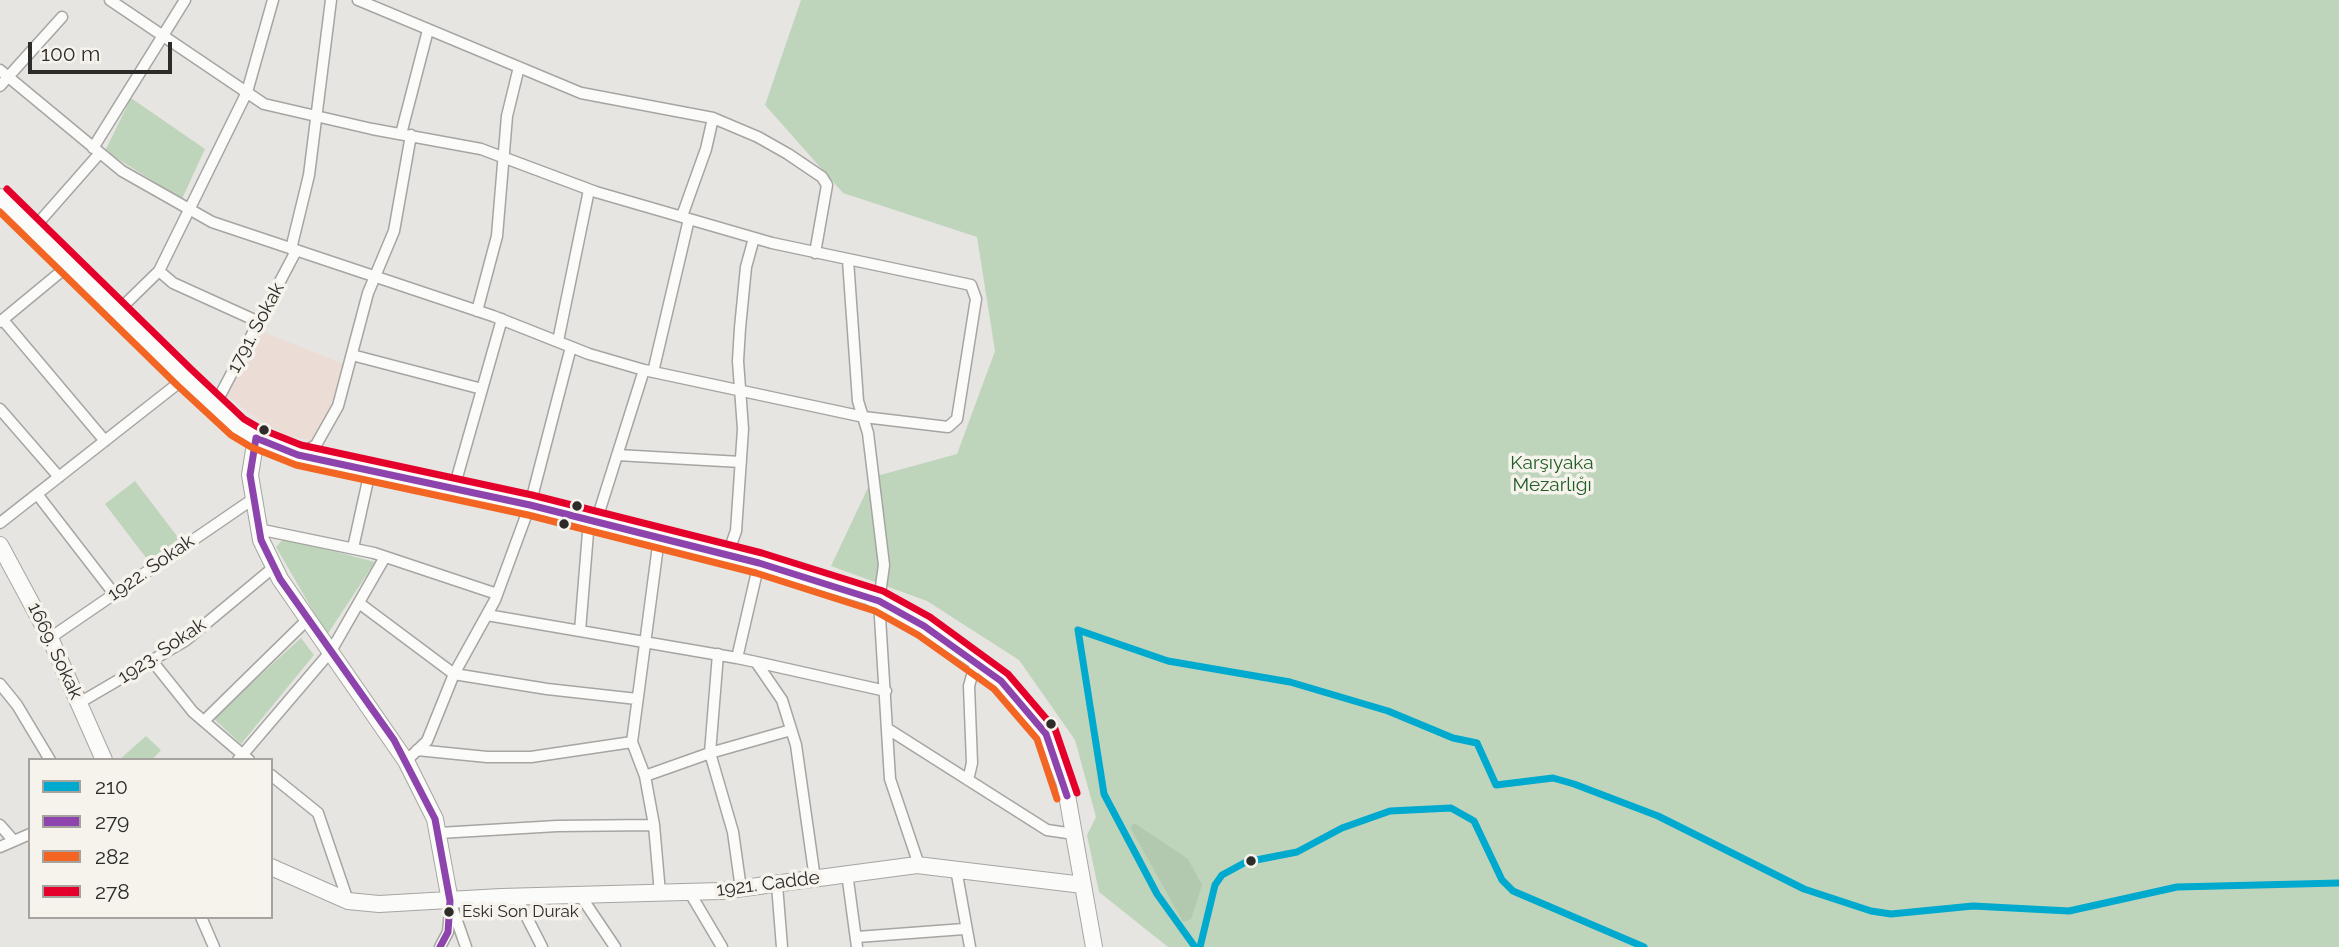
<!DOCTYPE html>
<html>
<head>
<meta charset="utf-8">
<style>
  body { margin:0 }
  #map { position:relative; width:2339px; height:947px; overflow:hidden; background:#e7e5e1; font-family:Raleway,sans-serif }
  canvas { display:block }
  .legend { position:absolute; left:28px; top:758px; width:245px; height:161px; box-sizing:border-box; background:#f6f3ec; border:2px solid #a6a39e; margin:0; padding:9px 12px; list-style:none; font-size:21px; color:#2d2c29 }
  .legend li { display:flex; align-items:center; gap:14px; height:35px }
  .legend b { width:35px; border:2px solid #a6a39e }
  .scale { position:absolute; left:28px; top:42px; width:144px; height:32px; box-sizing:border-box; border:4px solid #2d2c29; border-top:0; padding-left:9px; font-size:21px; line-height:24px; white-space:nowrap; color:#2d2c29; -webkit-text-stroke:5px #f6f3ec; paint-order:stroke }
</style>
</head>
<body>
<div id="map">
<canvas width="2339" height="947"></canvas>
<ul class="legend">
<li><b style="height:9px;background:#00a9ce"></b>210</li>
<li><b style="height:9px;background:#8e44ad"></b>279</li>
<li><b style="height:9px;background:#f26522"></b>282</li>
<li><b style="height:9px;background:#e4002b"></b>278</li>
</ul>
<div class="scale">100 m</div>
</div>
<script>
const context = document.querySelector('canvas').getContext('2d');
context.lineJoin = 'round';
function fill(path, color) {
  context.fillStyle = color;
  context.fill(path, 'evenodd');
}
function shape(rows) {
  const path = new Path2D();
  for (const r of rows) {
    path.moveTo(r[0], r[1]);
    for (let i = 2; i < r.length; i += 2) path.lineTo(r[i], r[i + 1]);
  }
  return path;
}
function stroke(path, color, width, dash) {
  context.strokeStyle = color;
  context.lineWidth = width;
  context.lineCap = dash ? 'butt' : 'round';
  context.setLineDash(dash || []);
  context.stroke(path);
}
function drawText(font, color, halo, rows, align = 'center') {
  context.font = font + ' Raleway,sans-serif';
  context.lineWidth = 7;
  context.setLineDash([]);
  context.textBaseline = 'middle';
  context.strokeStyle = halo;
  context.fillStyle = color;
  for (const [text, x, y, turn = 0] of rows) {
    context.save();
    context.translate(x, y);
    context.rotate((+turn || 0) * Math.PI / 180);
    context.textAlign = isNaN(turn) ? turn : align;
    if (halo) context.strokeText(text, 0, 0);
    context.fillText(text, 0, 0);
    context.restore();
  }
}
const education = shape([
  [263,332,344,364,325,422,311,440,287,436,250,414,227,395]
]);
const green = shape([
  [801,0,2339,0,2339,947,1168,947,1099,892,1087,835,1096,817,1075,740,1019,660,927,601,831,566,873,477,957,454,995,351,977,237,843,193,765,105],
  [131,98,205,149,182,199,105,151],
  [135,481,180,540,150,563,105,504],
  [284,538,375,562,327,635,276,547],
  [301,638,314,655,241,744,213,718],
  [146,736,161,750,152,760,119,760]
]);
const forest = shape([
  [1134,823,1188,859,1202,885,1191,919,1183,922,1130,827]
]);
const street = shape([
  [358,0,581,93,713,118,758,137,788,154,822,177,827,185,815,253],
  [0,70,122,171,212,222,493,316,589,354,644,370,864,417,948,427,957,419,976,299,971,285,772,243,596,192,481,149,372,129,264,104,110,0],
  [0,86,62,17],
  [401,134,428,30],
  [93,148,185,0],
  [682,216,706,149,713,118],
  [33,229,99,154],
  [291,249,309,175,331,0],
  [848,260,858,401,868,433,884,565,879,601,890,779,919,865],
  [159,271,173,283,259,322],
  [477,311,497,236,507,116,519,67],
  [117,312,159,271,247,92,273,0],
  [3,320,105,441],
  [0,322,69,265],
  [558,341,589,190],
  [352,355,482,389],
  [653,372,689,219],
  [215,405,296,251],
  [0,409,59,477],
  [298,455,316,445,338,406,368,293,394,231,411,135],
  [617,455,741,462],
  [454,488,502,319],
  [37,494,115,595],
  [596,522,644,370],
  [0,523,185,378],
  [258,529,374,553,497,594],
  [659,538,632,742,645,776,654,825,660,893],
  [353,548,370,471],
  [727,556,736,531,743,429,738,361,740,328,746,267,754,238],
  [759,563,737,658,756,662,782,700,796,745,815,879],
  [359,603,454,674,547,689,637,699],
  [487,615,737,658],
  [580,631,589,520],
  [50,638,253,499],
  [718,654,710,753,733,832,741,889],
  [153,662,193,712,249,760],
  [756,662,886,691],
  [0,684,17,705,50,760],
  [79,703,185,641,274,567],
  [205,720,307,620],
  [888,729,1047,830,1074,834],
  [417,750,487,757,531,757,632,742],
  [238,760,331,651,385,557],
  [406,761,427,741,454,674,495,600,530,505,571,347],
  [271,775,318,813,348,901],
  [645,776,710,753,791,730],
  [968,780,972,763,969,686,976,661],
  [0,825,13,840],
  [439,833,557,826,654,825],
  [0,847,30,834],
  [956,869,970,947],
  [847,873,857,947],
  [777,885,782,947],
  [690,893,722,947],
  [580,895,615,947],
  [516,896,542,947],
  [450,901,466,947],
  [201,917,214,947],
  [857,937,964,929],
  [440,947,448,932,450,911]
]);
const secondary = shape([
  [0,197,185,378,238,427,256,438,298,455,530,505,759,563,868,596,924,626,976,661,1001,681,1046,734,1065,784,1094,947],
  [256,438,250,475,261,540,280,579,406,761,435,819,450,901],
  [0,545,50,638,104,760],
  [271,867,348,901,379,904,501,897,721,891,917,865,1083,885]
]);
const bus1 = shape([
  [1195,947,1157,894,1104,794,1078,630,1168,661,1290,682,1388,711,1453,738,1477,743,1496,785,1553,778,1574,784,1658,816,1804,889,1871,911,1891,914,1973,906,2069,911,2177,887,2339,883],
  [1200,947,1215,885,1222,875,1246,862,1297,852,1342,828,1390,811,1451,808,1474,821,1502,880,1513,891,1644,947]
]);
const bus2 = shape([
  [440,947,448,932,450,901,435,819,394,740,280,579,261,540,250,475,256,438,298,455,530,505,759,563,879,601,924,626,1001,681,1046,734,1067,796]
]);
const bus3 = shape([
  [0,212,178,386,231,435,251,447,296,465,528,515,756,573,875,611,918,635,994,689,1037,739,1057,799]
]);
const bus4 = shape([
  [7,189,192,370,244,419,261,429,301,445,532,495,762,553,883,591,930,617,1008,674,1055,729,1077,793]
]);
const markers = [
  [264,430,6,"#2d2c29"],
  [577,506,6,"#2d2c29"],
  [564,524,6,"#2d2c29"],
  [1051,724,6,"#2d2c29"],
  [1251,861,6,"#2d2c29"],
  [449,912,6,"#2d2c29"]
];
const busNames = [
  ["Eski Son Durak",462,912]
];
const streetNames = [
  ["1791. Sokak",256,328,-62],
  ["1922. Sokak",151,568,-35],
  ["1669. Sokak",55,651,65],
  ["1923. Sokak",162,651,-34],
  ["1921. Cadde",768,884,-7]
];
const parkNames = [
  ["Karşıyaka",1552,463],
  ["Mezarlığı",1552,485]
];
fill(education, '#ebddd5');
fill(green, '#bed5bc');
fill(forest, '#b2c9af');
stroke(street, '#a6a5a2', 13);
stroke(secondary, '#a6a5a2', 18);
stroke(street, '#fbfbfa', 10);
stroke(secondary, '#fbfbfa', 16);
stroke(bus1, '#00a9ce', 7);
stroke(bus2, '#8e44ad', 7);
stroke(bus3, '#f26522', 7);
stroke(bus4, '#e4002b', 7);
for (const [x, y, r, color] of markers) {
  const dot = new Path2D();
  dot.arc(x, y, r, 0, 2 * Math.PI);
  context.fillStyle = color;
  context.fill(dot);
  stroke(dot, '#f6f3ec', 2.5);
}
drawText('17px', '#2d2c29', '#f6f3ec', busNames, 'left');
drawText('19px', '#2d2c29', '#f6f3ec', streetNames);
drawText('19px', '#1e5d25', '#f6f3ec', parkNames);
</script>
</body>
</html>
